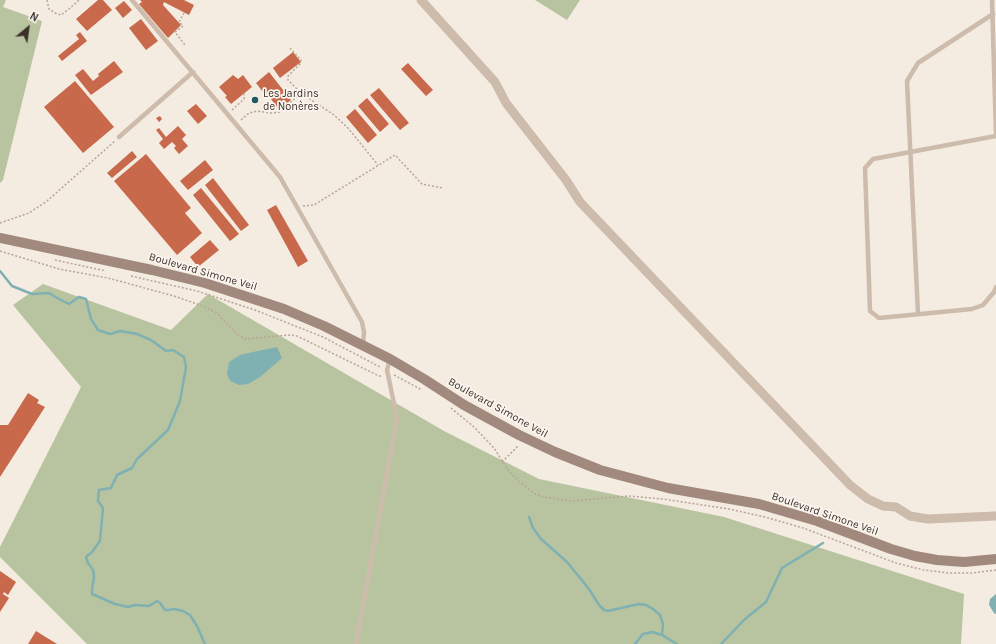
<!DOCTYPE html>
<html>
<head>
<meta charset="utf-8">
<style>
  body { margin:0 }
  #map { position:relative; width:996px; height:644px; overflow:hidden; background:#f4ebe1; font-family:Karla,sans-serif }
  canvas { display:block }
  .north { position:absolute; left:8px; top:8px; width:40px; height:40px; -webkit-text-stroke:3px #fbf5ee; paint-order:stroke; rotate:29deg; font-size:11px; font-weight:700; line-height:16px; text-align:center; color:#3b302b }
  .north::after { content:''; display:block; margin:auto; width:14px; height:18px; background:#3b302b; clip-path:polygon(50% 0,100% 100%,50% 72%,0 100%) }
</style>
</head>
<body>
<div id="map">
<canvas width="996" height="644"></canvas>
<div class="north">N</div>
</div>
<script>
const context = document.querySelector('canvas').getContext('2d');
context.lineJoin = 'round';
function fill(path, color) {
  context.fillStyle = color;
  context.fill(path, 'evenodd');
}
function shape(rows) {
  const path = new Path2D();
  for (const r of rows) {
    path.moveTo(r[0], r[1]);
    for (let i = 2; i < r.length; i += 2) path.lineTo(r[i], r[i + 1]);
  }
  return path;
}
function stroke(path, color, width, dash) {
  context.strokeStyle = color;
  context.lineWidth = width;
  context.lineCap = dash ? 'butt' : 'round';
  context.setLineDash(dash || []);
  context.stroke(path);
}
function drawText(font, color, halo, rows, align = 'center') {
  context.font = font + ' Karla,sans-serif';
  context.lineWidth = 3.5;
  context.setLineDash([]);
  context.textBaseline = 'middle';
  context.strokeStyle = halo;
  context.fillStyle = color;
  for (const [text, x, y, turn = 0] of rows) {
    context.save();
    context.translate(x, y);
    context.rotate((+turn || 0) * Math.PI / 180);
    context.textAlign = isNaN(turn) ? turn : align;
    if (halo) context.strokeText(text, 0, 0);
    context.fillText(text, 0, 0);
    context.restore();
  }
}
const green = shape([
  [0,0,6,0,3,7,42,21,3,180,0,183],
  [535,0,580,0,567,20],
  [43,284,171,330,208,294,444,431,539,479,724,517,964,594,961,644,87,644,0,557,0,547,81,387,13,305]
]);
const water = shape([
  [277,347,282,358,260,377,248,384,239,385,230,381,227,374,229,362,240,355,253,352],
  [996,594,996,614,994,613,989,605,990,599]
]);
const stream = shape([
  [0,271,12,286,32,294,49,293,59,299,69,304,79,297,86,299,91,319,98,330,110,334,120,331,137,334,151,340,166,351,173,350,184,357,186,367,180,401,168,430,137,459,132,468,117,475,111,488,99,490,98,501,103,508,100,541,92,552,86,557,88,563,93,570,94,577,92,589,92,594,115,604,128,607,135,605,149,606,157,601,160,603,165,610,169,610,174,609,183,611,190,615,197,626,205,644],
  [529,517,533,528,541,539,567,562,589,589,599,605,604,610,608,611,639,604,646,605,653,609,660,615,663,624,662,635],
  [635,644,643,634,652,632,662,635,677,644],
  [721,644,745,619,766,602,782,568,823,543]
]);
const building = shape([
  [98,0,103,0,112,10,87,31,76,19],
  [140,0,184,0,194,5,189,15,164,2,163,5,181,25,168,38,139,4,142,2],
  [124,1,132,10,123,18,115,8],
  [141,19,158,41,146,50,129,28],
  [80,32,87,41,62,61,58,56,79,39,76,35],
  [293,52,301,62,280,78,273,68],
  [114,61,123,72,91,95,75,75,83,69,93,81,99,76,98,74],
  [408,63,433,90,426,96,401,69],
  [269,72,291,100,279,110,271,99,275,96,271,92,266,96,256,83],
  [233,75,238,79,243,75,252,87,231,104,225,97,227,96,219,87],
  [75,81,114,127,83,153,44,107],
  [379,88,409,123,400,130,370,95],
  [367,98,389,124,380,132,358,106],
  [196,104,207,116,198,124,187,111],
  [355,109,377,135,368,143,346,117],
  [160,116,162,119,159,122,156,118],
  [178,126,186,135,182,139,188,146,179,154,174,148,176,146,172,142,164,149,159,143,163,139,156,130,159,128,166,137],
  [132,151,137,157,112,178,107,173],
  [146,154,191,208,185,213,202,233,177,255,114,181],
  [205,160,213,170,188,190,180,181],
  [213,178,249,225,241,231,205,185],
  [201,188,239,234,230,241,193,195],
  [276,205,308,261,298,267,267,210],
  [210,240,219,250,198,267,190,257],
  [28,393,39,400,37,403,45,407,0,477,0,425,8,425],
  [0,571,16,582,8,595,4,592,3,594,9,598,0,612],
  [36,631,57,644,28,644]
]);
const path = shape([
  [47,0,49,9,55,13,61,15,69,9,79,0],
  [184,13,179,22,183,26,175,32,185,45],
  [290,48,301,60,300,64,288,76,288,80,301,93],
  [232,110,244,99,244,93],
  [241,120,249,113,257,111,271,113,280,112,301,93,334,115,348,128,378,165],
  [303,206,314,205,395,155,422,184,443,188],
  [0,223,29,213,47,201,115,141],
  [0,251,59,269,108,278,174,296,203,306,217,313,237,334,245,339,290,335,297,336,379,376,382,376],
  [55,260,106,271],
  [131,276,197,291,255,310,323,337,380,367],
  [394,375,422,390],
  [451,408,474,427,494,448,508,470,520,482,535,494,544,497,572,501,629,496,663,499,729,509,765,517,803,528,896,563,924,570,948,573,972,573,996,570],
  [502,462,519,445]
]);
const lane = shape([
  [132,0,280,177,362,322,364,332,363,345],
  [992,0,996,133],
  [996,136,873,159,865,168,870,311,879,318,972,309,983,305,994,292,996,287],
  [119,137,193,72],
  [918,314,907,81,918,63,993,14],
  [356,644,397,418,387,370,390,359]
]);
const street = shape([
  [421,0,495,82,506,103,566,180,580,202,850,485,868,499,883,506,896,507,910,516,928,519,996,516]
]);
const secondary = shape([
  [0,238,152,270,205,283,284,309,324,326,390,359,424,379,464,405,519,435,555,452,600,470,668,488,759,504,817,521,891,549,915,556,937,560,964,562,996,559]
]);
const markers = [
  [255,100,4,"#1f5a5e"]
];
const poiNames = [
  ["Les Jardins",263,94],
  ["de Nonères",263,107]
];
const streetNames = [
  ["Boulevard Simone Veil",203,272,16],
  ["Boulevard Simone Veil",498,408,29],
  ["Boulevard Simone Veil",825,514,19]
];
fill(green, '#b8c4a0');
fill(water, '#7fb0b2');
stroke(stream, '#7fb0b2', 2.5);
fill(building, '#c8694b');
stroke(path, '#b9a596', 1.5, [2, 2]);
stroke(lane, '#cdbbac', 4.5);
stroke(street, '#cdbbac', 9);
stroke(secondary, '#a18a7d', 10);
for (const [x, y, r, color] of markers) {
  const dot = new Path2D();
  dot.arc(x, y, r, 0, 2 * Math.PI);
  context.fillStyle = color;
  context.fill(dot);
  stroke(dot, '#fbf5ee', 1.5);
}
drawText('11px', '#3b302b', '#fbf5ee', poiNames, 'left');
drawText('11px', '#3b302b', '#fbf5ee', streetNames);
</script>
</body>
</html>
